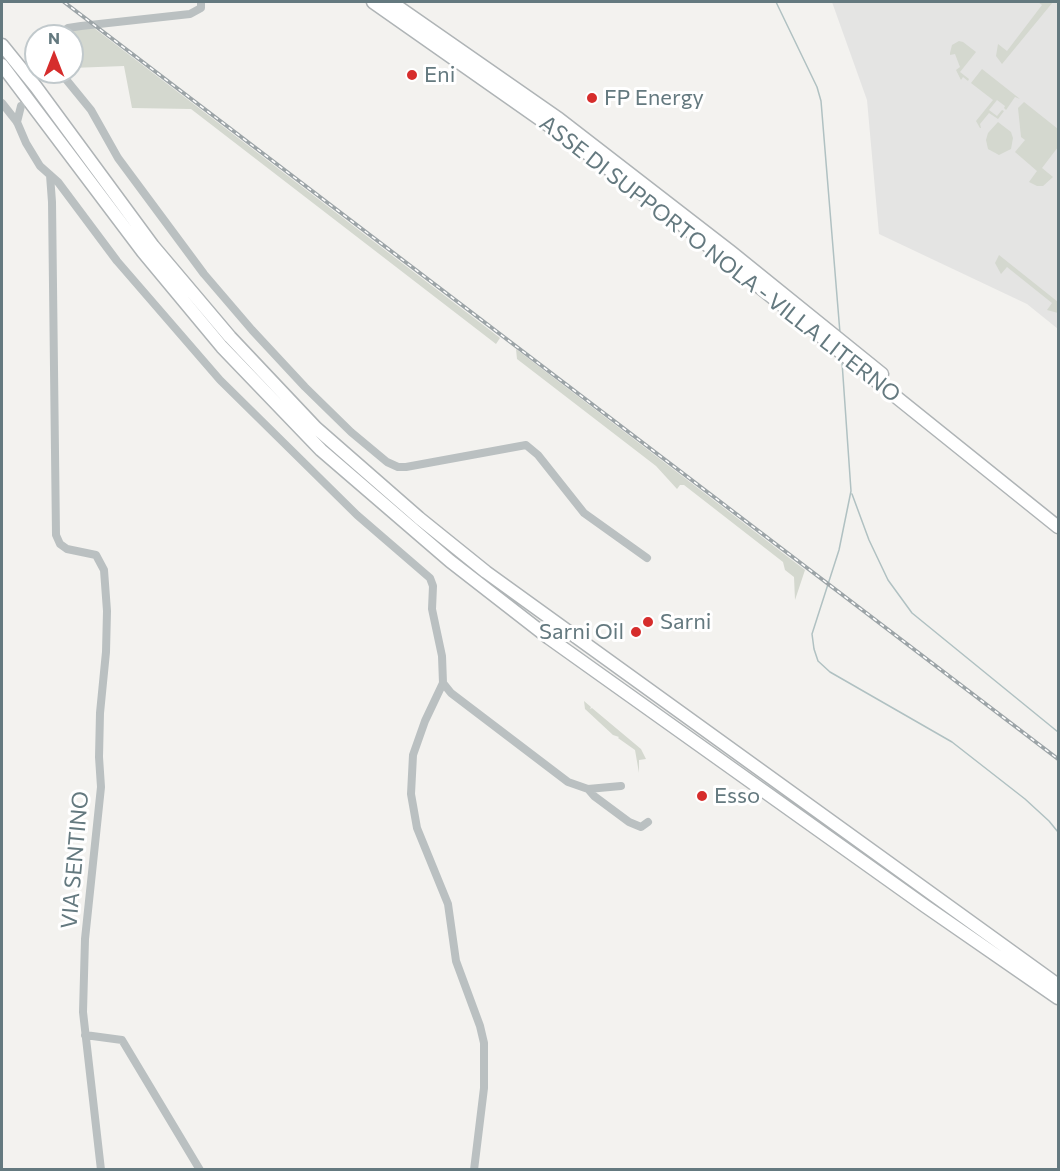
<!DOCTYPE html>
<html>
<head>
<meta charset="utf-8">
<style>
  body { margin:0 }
  #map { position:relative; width:1060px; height:1171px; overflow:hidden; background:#f3f2ef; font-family:Commissioner,sans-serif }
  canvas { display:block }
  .frame { position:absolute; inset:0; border:3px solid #64797f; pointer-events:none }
  .north { position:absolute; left:24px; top:24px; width:60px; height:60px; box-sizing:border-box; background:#fff; border:2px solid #c1c9cc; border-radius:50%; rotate:0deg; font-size:16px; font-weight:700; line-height:24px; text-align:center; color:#64797f }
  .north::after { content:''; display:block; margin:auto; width:21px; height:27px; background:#d62d2c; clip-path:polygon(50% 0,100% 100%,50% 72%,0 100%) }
</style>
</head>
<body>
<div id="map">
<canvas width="1060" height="1171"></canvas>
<div class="frame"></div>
<div class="north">N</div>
</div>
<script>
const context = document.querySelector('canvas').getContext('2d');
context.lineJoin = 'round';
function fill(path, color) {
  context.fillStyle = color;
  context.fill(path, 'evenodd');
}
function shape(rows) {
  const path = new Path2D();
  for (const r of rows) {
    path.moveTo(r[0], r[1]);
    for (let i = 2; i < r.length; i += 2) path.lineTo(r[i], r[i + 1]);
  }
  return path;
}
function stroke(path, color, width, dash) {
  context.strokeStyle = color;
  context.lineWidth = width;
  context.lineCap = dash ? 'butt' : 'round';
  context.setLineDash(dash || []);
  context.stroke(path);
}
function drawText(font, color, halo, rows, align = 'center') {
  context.font = font + ' Commissioner,sans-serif';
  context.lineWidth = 6;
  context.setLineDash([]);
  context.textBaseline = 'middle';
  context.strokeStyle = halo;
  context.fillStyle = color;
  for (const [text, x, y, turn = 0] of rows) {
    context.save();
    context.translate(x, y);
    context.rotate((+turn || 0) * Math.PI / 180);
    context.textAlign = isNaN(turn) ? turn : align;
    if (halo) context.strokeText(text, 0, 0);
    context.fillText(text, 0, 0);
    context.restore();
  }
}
const built = shape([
  [832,2,1058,2,1058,329,1027,304,879,234,867,100]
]);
const green = shape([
  [1038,2,1053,2,1002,64,996,56,998,44,1007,51,1042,5],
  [94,28,491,331,500,338,496,344,191,109,132,108,124,66,72,68,72,36,60,36,69,30],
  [959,41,963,42,976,52,960,72,969,79,968,81,963,77,961,80,956,70,960,67,955,54,950,55,950,53,952,45],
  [982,69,1020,99,1015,97,1006,110,1004,108,1005,106,997,100,989,110,997,116,1002,110,1004,111,998,119,989,113,980,124,981,128,980,128,976,121,993,100,971,83],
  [1024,102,1058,129,1058,147,1042,168,1053,177,1043,186,1037,186,1029,182,1037,171,1015,152,1025,140,1021,137,1018,108],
  [998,122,1011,132,1013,138,1011,149,999,155,988,149,986,140,988,133],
  [999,255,1058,302,1058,313,1047,310,1052,303,1007,267,1001,274,995,263],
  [516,349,805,570,795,600,794,577,785,570,783,562,684,485,680,485,677,489,656,466,517,359],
  [584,701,591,707,590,709,592,708,641,749,646,759,639,760,639,773,635,750,618,738,619,737,613,735,585,709]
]);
const stream = shape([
  [776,2,817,87,821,101,840,333],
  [842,362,851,491,839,550,812,634,814,649,818,661,830,672,952,742,1025,799,1049,821,1058,832],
  [852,494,869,540,888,580,912,613,1058,732]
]);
const minor = shape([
  [57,36,68,28,81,26,190,14,201,8,201,2],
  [33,71,36,64],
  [60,72,91,110,118,158,204,274,252,330,305,387,351,432,387,462,398,467,406,467,526,445,538,455,584,513,647,558],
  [2,103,17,122,26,143,40,166,58,182,117,261,220,380,357,515,430,578,433,586,432,609,442,656,443,683,451,693,568,782,588,789],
  [17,122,21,106],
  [50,175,52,202,56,535,60,544,67,549,96,555,104,570,107,611,106,652,100,713,99,757,101,787,85,939,83,1012,101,1170],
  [443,683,425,721,413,755,411,794,417,828,448,904,456,961,480,1026,484,1043,484,1088,474,1170],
  [621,786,588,789,594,796,629,822,641,827,648,822],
  [85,1035,122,1040,200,1170]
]);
const highway = shape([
  [373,2,554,129,656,204,1058,527],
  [391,2,559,119,731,252,882,374],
  [2,45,36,87,153,246,230,337,316,428,419,518,486,572,1058,985],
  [2,65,143,252,222,347,321,450,450,561,549,638,925,906,1058,998]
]);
const rail = shape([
  [64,2,1058,759]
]);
const markers = [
  [412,75,6,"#d62d2c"],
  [592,98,6,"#d62d2c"],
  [648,622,6,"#d62d2c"],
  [636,632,6,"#d62d2c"],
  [702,796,6,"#d62d2c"]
];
const poiNames = [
  ["Eni",424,75],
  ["FP Energy",604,98],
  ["Sarni",660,622],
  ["Sarni Oil",624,632,"right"],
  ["Esso",714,796]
];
const streetNames = [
  ["ASSE DI SUPPORTO NOLA - VILLA LITERNO",720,259,38],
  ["VIA SENTINO",75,860,-85]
];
fill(built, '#e4e4e3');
fill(green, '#d4d8cf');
stroke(stream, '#b0c1c2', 1.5);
stroke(highway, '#afb4b6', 15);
stroke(minor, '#bac0c1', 8);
stroke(highway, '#fff', 12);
stroke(rail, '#9ca4a7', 4);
stroke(rail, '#fff', 1.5, [4.5]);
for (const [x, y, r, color] of markers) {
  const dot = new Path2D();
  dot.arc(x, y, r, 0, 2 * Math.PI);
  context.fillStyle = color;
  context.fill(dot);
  stroke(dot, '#fff', 2);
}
drawText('22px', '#64797f', '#fff', poiNames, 'left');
drawText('22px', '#64797f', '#fff', streetNames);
</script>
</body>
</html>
